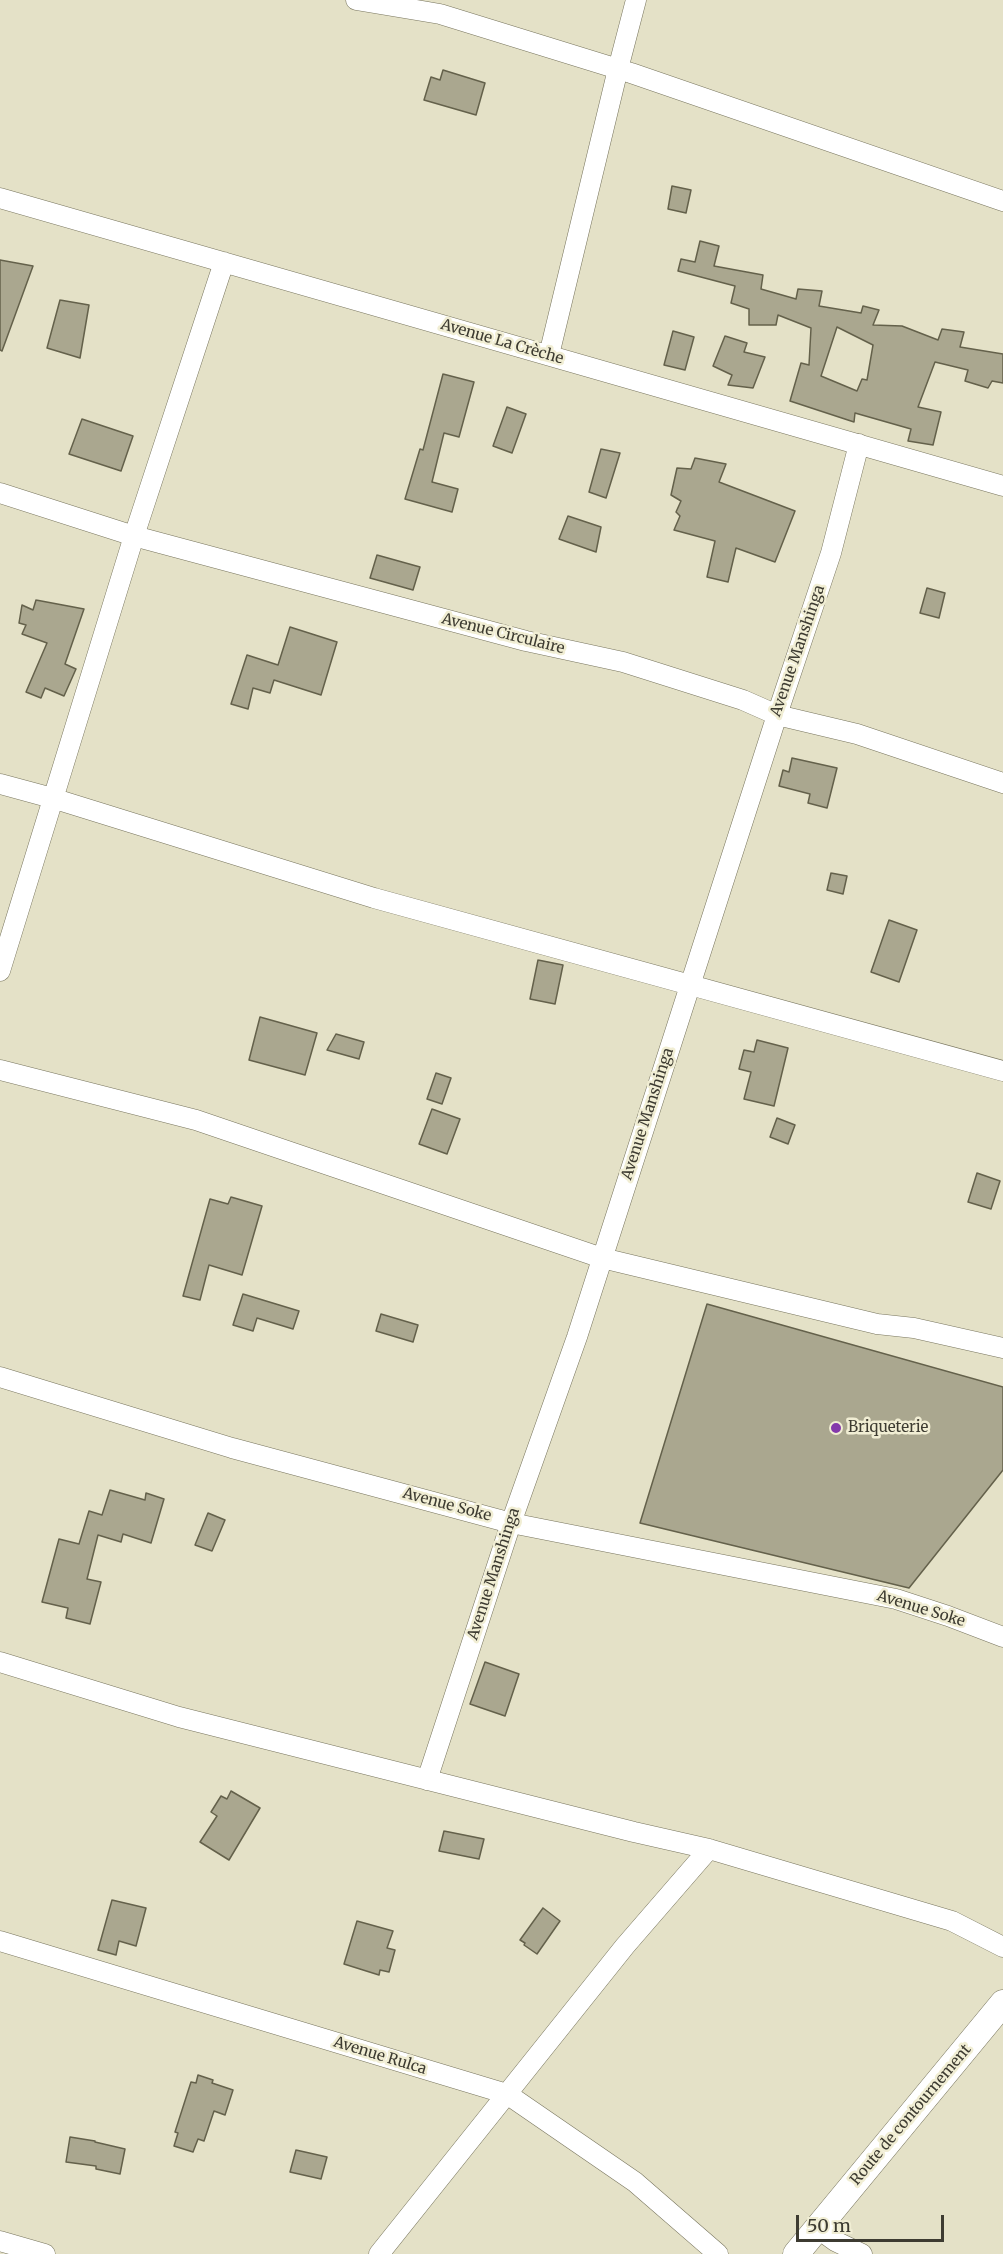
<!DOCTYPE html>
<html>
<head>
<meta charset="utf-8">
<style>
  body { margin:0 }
  #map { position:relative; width:1003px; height:2254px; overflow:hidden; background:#e4e1c7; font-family:Merriweather,serif }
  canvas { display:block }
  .scale { position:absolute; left:796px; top:2215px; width:148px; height:27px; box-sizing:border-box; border:3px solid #3d3b31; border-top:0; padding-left:8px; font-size:18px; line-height:21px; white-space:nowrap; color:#3d3b31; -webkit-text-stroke:4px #f1eed4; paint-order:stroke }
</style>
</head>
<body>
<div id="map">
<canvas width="1003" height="2254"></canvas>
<div class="scale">50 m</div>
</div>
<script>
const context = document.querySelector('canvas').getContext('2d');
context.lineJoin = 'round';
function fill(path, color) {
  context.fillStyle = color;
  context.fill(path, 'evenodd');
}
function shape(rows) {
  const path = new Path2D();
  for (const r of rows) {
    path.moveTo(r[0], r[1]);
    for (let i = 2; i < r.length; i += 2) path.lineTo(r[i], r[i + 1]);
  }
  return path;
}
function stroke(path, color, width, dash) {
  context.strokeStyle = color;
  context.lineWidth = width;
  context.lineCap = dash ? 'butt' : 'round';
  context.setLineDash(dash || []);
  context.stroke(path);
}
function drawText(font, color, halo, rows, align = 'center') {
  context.font = font + ' Merriweather,serif';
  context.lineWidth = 5;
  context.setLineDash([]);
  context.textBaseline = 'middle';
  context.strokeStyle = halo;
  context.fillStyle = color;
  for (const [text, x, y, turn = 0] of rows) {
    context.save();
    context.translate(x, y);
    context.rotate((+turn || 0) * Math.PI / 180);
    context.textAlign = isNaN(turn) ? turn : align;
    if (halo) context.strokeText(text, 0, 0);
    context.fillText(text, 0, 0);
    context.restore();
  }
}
const building = shape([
  [443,70,485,83,476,115,424,100,431,77,440,80,443,70],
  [672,186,691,190,686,213,668,209,672,186],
  [700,241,719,246,714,266,763,275,761,289,796,299,798,289,822,291,819,306,861,313,863,306,879,310,873,325,902,326,938,340,942,329,964,332,960,347,1003,354,1003,383,992,381,988,388,965,381,968,370,935,362,918,407,941,412,933,445,908,441,911,429,855,413,854,422,790,401,801,363,809,365,811,328,778,315,776,325,749,325,749,309,731,303,735,286,678,271,681,259,695,262,700,241],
  [837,327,873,345,867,380,862,379,857,391,821,376,837,327],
  [0,260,33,266,2,351,0,350,0,260],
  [60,300,89,305,80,358,47,348,60,300],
  [673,331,694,337,685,370,664,365,673,331],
  [725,336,747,343,744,352,765,357,753,388,728,385,732,375,713,366,725,336],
  [443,374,474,382,459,437,444,433,432,482,458,489,452,512,405,499,420,449,423,450,443,374],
  [507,407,526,414,512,453,493,446,507,407],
  [82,419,133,436,121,471,69,454,82,419],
  [601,449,620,453,606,498,589,492,601,449],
  [695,458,726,464,719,482,795,511,775,562,736,548,728,582,707,577,715,541,674,530,680,516,676,512,681,501,671,495,677,468,691,469,695,458],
  [568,516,601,527,596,552,559,539,568,516],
  [377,555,420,567,413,590,370,578,377,555],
  [927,588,945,593,939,618,920,613,927,588],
  [36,600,84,609,65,664,76,669,64,696,45,688,41,698,26,692,47,643,22,634,26,625,19,623,22,605,33,610,36,600],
  [290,627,337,642,321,695,274,680,270,693,253,688,248,709,231,704,247,655,278,665,290,627],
  [792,758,837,768,827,808,808,803,810,794,779,786,783,770,789,772,792,758],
  [831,873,847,876,843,894,827,890,831,873],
  [889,920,917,930,899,982,871,972,889,920],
  [538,960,563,965,555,1004,530,999,538,960],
  [260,1017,317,1033,305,1075,249,1060,260,1017],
  [336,1034,364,1042,359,1059,327,1050,336,1034],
  [757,1040,788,1048,774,1106,744,1099,751,1072,739,1069,744,1050,754,1052,757,1040],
  [436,1073,451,1078,442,1104,427,1099,436,1073],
  [432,1109,460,1119,447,1154,419,1144,432,1109],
  [777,1118,795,1125,788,1144,770,1137,777,1118],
  [977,1173,1000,1181,991,1209,968,1202,977,1173],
  [231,1197,262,1206,242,1275,209,1265,200,1300,183,1296,210,1199,228,1204,231,1197],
  [243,1294,299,1311,293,1329,257,1318,253,1331,233,1325,243,1294],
  [707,1304,1003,1387,1003,1470,909,1588,640,1523,707,1304],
  [381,1314,418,1325,413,1342,376,1331,381,1314],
  [110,1490,145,1500,146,1493,164,1499,151,1543,123,1534,121,1542,98,1535,87,1579,101,1582,90,1624,66,1618,68,1608,42,1602,59,1539,79,1544,89,1511,102,1515,110,1490],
  [208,1513,225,1520,212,1551,195,1545,208,1513],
  [485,1662,519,1674,505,1716,470,1704,485,1662],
  [231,1791,260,1808,229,1860,200,1842,217,1816,211,1812,221,1796,227,1799,231,1791],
  [444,1831,484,1839,479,1859,439,1851,444,1831],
  [112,1900,146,1908,136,1946,119,1941,116,1955,98,1950,112,1900],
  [543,1908,560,1921,537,1954,524,1945,525,1943,520,1940,543,1908],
  [357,1921,393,1931,387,1948,395,1950,389,1972,380,1970,379,1975,344,1964,357,1921],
  [198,2075,213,2080,212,2083,233,2090,225,2115,214,2111,204,2141,198,2139,193,2152,174,2146,178,2133,175,2132,191,2082,196,2083,198,2075],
  [70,2137,95,2141,95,2142,125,2149,120,2174,96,2169,96,2166,66,2162,70,2137],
  [296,2150,327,2157,321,2179,290,2172,296,2150]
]);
const minor = shape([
  [356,0,440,14,631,73,1003,201],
  [0,198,1003,486],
  [549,355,618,69,636,0],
  [0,493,134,536,526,641,623,662,743,700,777,715,857,734,1003,783],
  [0,784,52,798,374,898,1003,1071],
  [0,971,134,536,224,262],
  [0,1070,196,1120,602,1258,877,1324,914,1328,1003,1348],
  [0,1377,232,1448,511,1523,896,1599,948,1616,1003,1637],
  [0,1662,179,1717,634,1832,709,1849,952,1921,1003,1947],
  [427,1780,511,1523,577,1337,777,715,831,553,859,444],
  [0,1941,507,2094,635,2182,718,2254],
  [817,2228,835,2241,862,2254],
  [0,2241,45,2254],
  [379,2254,625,1946,709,1849]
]);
const tertiary = shape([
  [796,2254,1003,2003]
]);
const markers = [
  [836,1428,6,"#8439ab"]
];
const streetNames = [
  ["Avenue La Crèche",502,342,16],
  ["Avenue Circulaire",503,634,14],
  ["Avenue Manshinga",798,651,-71],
  ["Avenue Manshinga",648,1114,-72],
  ["Avenue Soke",447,1505,15],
  ["Avenue Manshinga",494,1574,-72],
  ["Avenue Soke",921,1609,17],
  ["Avenue Rulca",380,2056,17],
  ["Route de contournement",911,2115,-50]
];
const poiNames = [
  ["Briqueterie",848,1428]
];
fill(building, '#aaa78f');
stroke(building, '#64614b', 1.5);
stroke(minor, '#78755e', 21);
stroke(tertiary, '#78755e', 27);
stroke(minor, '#fff', 20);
stroke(tertiary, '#fff', 26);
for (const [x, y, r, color] of markers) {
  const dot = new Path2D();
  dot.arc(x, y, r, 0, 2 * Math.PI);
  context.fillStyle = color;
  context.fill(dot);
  stroke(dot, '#f1eed4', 2);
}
drawText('15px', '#3d3b31', '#f1eed4', streetNames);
drawText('15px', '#3d3b31', '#f1eed4', poiNames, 'left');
</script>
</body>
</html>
